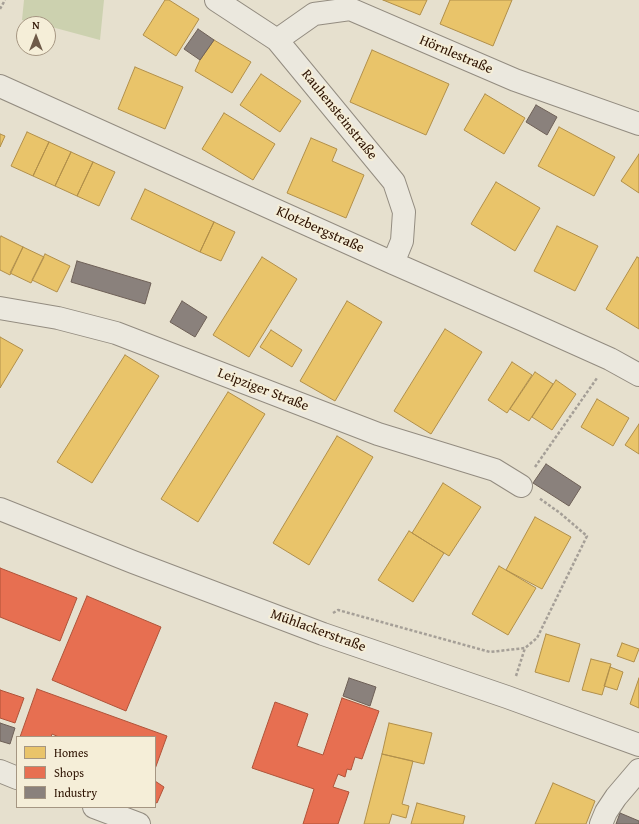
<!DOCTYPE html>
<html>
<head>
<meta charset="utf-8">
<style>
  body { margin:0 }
  #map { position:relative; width:639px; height:824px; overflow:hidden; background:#e6e0ce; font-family:"Gentium Book Plus",serif }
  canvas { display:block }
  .legend { position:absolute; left:16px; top:736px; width:140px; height:72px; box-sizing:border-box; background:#f5eed8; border:1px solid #a59682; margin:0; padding:5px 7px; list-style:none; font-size:12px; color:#2d1200 }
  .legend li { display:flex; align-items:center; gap:8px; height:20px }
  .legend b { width:20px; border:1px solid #a59682 }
  .north { position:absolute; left:16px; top:16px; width:40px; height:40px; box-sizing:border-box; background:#f5eed8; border:1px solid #a59682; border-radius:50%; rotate:0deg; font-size:11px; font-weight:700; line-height:16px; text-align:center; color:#2d1200 }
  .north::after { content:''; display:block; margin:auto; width:14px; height:18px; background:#6e5a48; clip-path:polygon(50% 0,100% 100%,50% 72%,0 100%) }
</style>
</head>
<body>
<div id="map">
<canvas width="639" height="824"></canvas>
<ul class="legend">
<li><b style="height:11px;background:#e9c46a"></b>Homes</li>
<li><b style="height:11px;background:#e76f51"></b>Shops</li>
<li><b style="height:11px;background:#8a817c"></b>Industry</li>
</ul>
<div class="north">N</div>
</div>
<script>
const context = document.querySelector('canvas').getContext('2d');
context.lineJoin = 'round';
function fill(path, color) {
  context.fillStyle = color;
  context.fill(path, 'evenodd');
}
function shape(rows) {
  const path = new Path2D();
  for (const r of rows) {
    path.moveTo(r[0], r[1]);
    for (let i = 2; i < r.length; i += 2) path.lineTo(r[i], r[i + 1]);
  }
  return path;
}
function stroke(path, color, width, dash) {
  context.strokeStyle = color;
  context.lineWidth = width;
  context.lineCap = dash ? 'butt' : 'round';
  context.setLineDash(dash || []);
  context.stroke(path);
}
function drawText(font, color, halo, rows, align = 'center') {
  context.font = font + ' "Gentium Book Plus",serif';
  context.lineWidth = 4;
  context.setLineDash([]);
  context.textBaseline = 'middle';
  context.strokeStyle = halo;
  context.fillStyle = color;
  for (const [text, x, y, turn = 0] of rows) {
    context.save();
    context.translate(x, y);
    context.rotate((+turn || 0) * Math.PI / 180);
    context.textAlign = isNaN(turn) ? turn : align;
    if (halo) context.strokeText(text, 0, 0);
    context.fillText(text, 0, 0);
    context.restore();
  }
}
const green = shape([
  [24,0,104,0,100,40,48,26,48,24,38,24,22,20]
]);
const homes = shape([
  [165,0,169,0,199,19,176,56,143,35,165,0],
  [383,0,427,0,420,15,383,0],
  [450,0,512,0,493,46,440,24,450,0],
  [214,40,251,62,232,93,195,71,200,60,214,40],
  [372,50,449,84,426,135,350,102,372,50],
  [135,67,183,87,165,129,118,109,135,67],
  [261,74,301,101,280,132,240,105,261,74],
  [485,94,525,118,504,154,464,130,485,94],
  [224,113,275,144,253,180,202,149,224,113],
  [559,127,615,157,594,196,538,166,559,127],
  [27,132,49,142,33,176,11,166,27,132],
  [0,134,5,136,0,147,0,134],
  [311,138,337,149,332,161,364,175,346,218,287,193,311,138],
  [49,142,71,152,55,186,33,176,49,142],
  [71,152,93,162,77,196,55,186,71,152],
  [639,154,639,193,621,181,639,154],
  [93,162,115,172,99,206,77,196,93,162],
  [496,182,540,208,515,251,471,224,496,182],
  [145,189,214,222,200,252,131,219,145,189],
  [214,222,235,232,221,261,200,252,214,222],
  [557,226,598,246,575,291,534,271,557,226],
  [1,236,23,247,10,275,0,270,0,238,1,236],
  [23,247,44,257,31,283,10,273,23,247],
  [45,254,70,266,57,292,32,280,45,254],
  [262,257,297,279,249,357,213,335,262,257],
  [637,257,639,258,639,329,606,309,637,257],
  [347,301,382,322,335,401,300,381,347,301],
  [445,329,482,352,431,434,394,411,445,329],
  [271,330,302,350,292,367,260,347,271,330],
  [0,337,23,350,0,388,0,337],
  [125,355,159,376,92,483,57,462,125,355],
  [512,362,532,375,507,413,488,400,512,362],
  [535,372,553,384,529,421,510,409,535,372],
  [556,380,576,394,552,430,532,417,556,380],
  [228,392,265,414,198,522,161,499,228,392],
  [597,399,629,418,613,446,581,427,597,399],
  [639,424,639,454,625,445,639,424],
  [337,436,373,457,309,565,273,543,337,436],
  [443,483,481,507,449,556,412,533,443,483],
  [535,517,571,537,542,589,506,570,535,517],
  [409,531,444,553,413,602,378,580,409,531],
  [499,566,536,588,508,635,472,614,499,566],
  [546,634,580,644,569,682,535,672,546,634],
  [622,643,639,649,634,662,617,656,622,643],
  [591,659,611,664,602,695,582,690,591,659],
  [610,667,623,672,617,690,604,686,610,667],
  [639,678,639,708,630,704,639,678],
  [389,723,432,733,424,764,382,754,389,723],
  [382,754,413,761,402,804,409,806,406,818,392,814,389,824,364,824,382,754],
  [553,783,595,801,586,824,535,824,553,783],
  [417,803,465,816,463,824,411,824,417,803]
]);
const shops = shape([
  [0,568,77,598,60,641,0,617,0,568],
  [87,596,161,627,126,711,52,680,87,596],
  [37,689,167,736,155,769,155,737,59,737,52,734,51,737,20,737,37,689],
  [0,690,24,698,15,723,0,718,0,690],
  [342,698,379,711,362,759,355,757,351,770,347,769,345,777,338,774,333,787,349,792,338,824,303,824,314,789,252,768,275,702,308,714,297,746,323,755,342,698],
  [155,781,164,787,157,803,155,802,155,781]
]);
const industry = shape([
  [198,29,214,40,200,60,184,49,198,29],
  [536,105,557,117,547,135,526,122,536,105],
  [77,261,151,283,145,304,71,282,77,261],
  [182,301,207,317,195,337,170,322,182,301],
  [546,464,581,487,569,506,533,483,546,464],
  [349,678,376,687,370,706,343,696,349,678],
  [0,723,15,728,10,744,0,741,0,723],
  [620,813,639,821,639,824,616,824,620,813]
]);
const path = shape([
  [0,9,5,0],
  [535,467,597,378],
  [333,613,338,610,490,652,525,648,537,638,587,536,560,513,539,498],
  [516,676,525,648]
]);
const minor = shape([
  [216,0,277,40,394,182,404,212,402,241,393,263],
  [277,40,314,14,350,9,515,80,639,124],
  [0,86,393,263,523,320,610,359,639,375],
  [0,308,58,318,116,333,378,434,495,470,521,486],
  [0,509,133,562,323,634,507,697,639,745],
  [0,771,17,778],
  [94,807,139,824],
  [601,824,606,812,616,797,639,770]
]);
const streetNames = [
  ["Hörnlestraße",456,55,23],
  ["Rauhensteinstraße",339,115,51],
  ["Klotzbergstraße",320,230,24],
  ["Leipziger Straße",263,390,21],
  ["Mühlackerstraße",318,631,20]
];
fill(green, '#ccd1af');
fill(homes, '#e9c46a');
stroke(homes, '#b18f4a', 1);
fill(shops, '#e76f51');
stroke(shops, '#af5339', 1);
fill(industry, '#8a817c');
stroke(industry, '#6e6057', 1);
stroke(minor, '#938c80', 24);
stroke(path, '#a59f97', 2.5, [3, 2]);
stroke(minor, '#ebe8de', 22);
drawText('14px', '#2d1200', '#f5eed8', streetNames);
</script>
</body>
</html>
